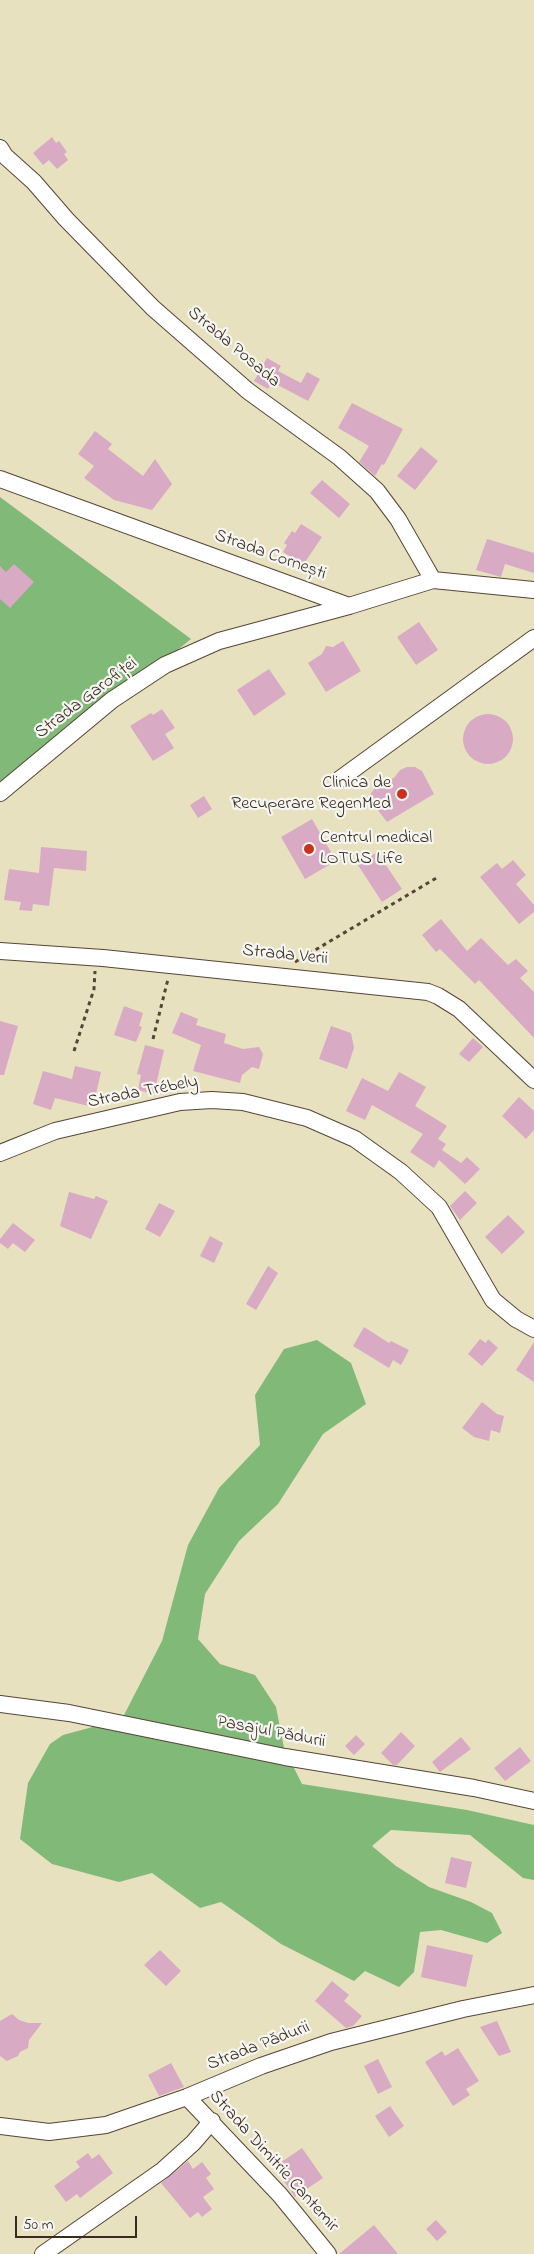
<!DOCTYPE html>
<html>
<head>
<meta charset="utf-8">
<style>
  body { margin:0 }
  #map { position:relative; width:534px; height:2254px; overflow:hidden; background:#e8e1bf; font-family:"Indie Flower",sans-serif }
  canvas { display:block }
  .scale { position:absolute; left:15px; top:2216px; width:122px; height:22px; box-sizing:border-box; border:2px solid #3b2a1e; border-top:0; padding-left:6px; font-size:15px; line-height:18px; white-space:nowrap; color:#3b2a1e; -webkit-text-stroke:4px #f6f6f2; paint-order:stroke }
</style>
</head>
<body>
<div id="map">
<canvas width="534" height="2254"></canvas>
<div class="scale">50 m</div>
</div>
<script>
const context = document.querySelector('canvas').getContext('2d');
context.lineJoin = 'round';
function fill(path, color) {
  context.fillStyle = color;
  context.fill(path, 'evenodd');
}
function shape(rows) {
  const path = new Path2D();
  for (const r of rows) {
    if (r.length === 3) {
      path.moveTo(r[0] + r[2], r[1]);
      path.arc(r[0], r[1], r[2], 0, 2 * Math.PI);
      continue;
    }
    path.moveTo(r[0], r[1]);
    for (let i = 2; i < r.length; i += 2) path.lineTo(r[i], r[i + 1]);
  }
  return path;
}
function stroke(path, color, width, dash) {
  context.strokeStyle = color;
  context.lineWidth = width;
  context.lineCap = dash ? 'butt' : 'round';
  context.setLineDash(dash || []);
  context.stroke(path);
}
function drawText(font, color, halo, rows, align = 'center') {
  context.font = font + ' "Indie Flower",sans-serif';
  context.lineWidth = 4.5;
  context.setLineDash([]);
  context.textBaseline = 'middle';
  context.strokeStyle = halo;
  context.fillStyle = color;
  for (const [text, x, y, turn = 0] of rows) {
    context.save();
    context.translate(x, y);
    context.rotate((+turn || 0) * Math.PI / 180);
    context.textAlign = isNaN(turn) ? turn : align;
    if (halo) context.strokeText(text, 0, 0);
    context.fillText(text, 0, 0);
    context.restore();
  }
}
const forest = shape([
  [0,497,191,639,0,794],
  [317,1340,351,1363,366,1404,323,1434,278,1504,239,1541,205,1594,198,1639,220,1664,255,1675,276,1707,284,1748,302,1784,467,1810,534,1825,534,1880,523,1878,470,1835,391,1830,372,1846,396,1866,429,1887,471,1902,492,1913,502,1933,487,1943,441,1930,420,1932,414,1972,399,1987,365,1971,354,1981,281,1944,221,1902,200,1908,152,1873,119,1882,52,1864,20,1839,28,1783,50,1744,63,1735,122,1719,162,1641,188,1545,219,1488,260,1445,255,1395,284,1349]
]);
const building = shape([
  [52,137,56,143,59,141,67,152,64,154,68,160,57,169,49,160,43,165,33,153],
  [267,358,281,366,278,371,301,383,307,372,320,379,308,401,272,382,268,389,254,381],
  [352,403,403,429,384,465,382,464,375,476,359,462,369,446,338,428],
  [95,431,112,444,108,449,143,476,155,459,172,484,152,510,114,500,84,478,94,466,78,454],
  [421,447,438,461,415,490,397,476],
  [322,480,350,504,339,518,310,493],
  [301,524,322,537,303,565,283,552,287,545,284,543,292,531,295,533],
  [487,539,534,553,534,573,505,564,501,577,476,570],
  [14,564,34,582,10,608,0,599,0,566,6,572],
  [419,622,438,650,416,665,397,637],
  [343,641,361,671,326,692,308,663,322,654,326,646,333,647],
  [269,669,286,694,254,716,237,690],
  [162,709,175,728,165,734,174,748,153,761,130,726,151,713,153,715],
  [488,739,25],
  [407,767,415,767,422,771,434,794,387,822,370,800,371,793,379,783,394,778,400,770],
  [204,796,212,809,198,818,190,805],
  [312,819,336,861,305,879,281,837],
  [41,847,87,851,86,871,54,868,49,906,33,904,32,911,19,910,21,902,4,900,9,869,39,873],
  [377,852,402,889,382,902,358,865],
  [513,860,526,875,516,884,534,905,534,912,519,924,480,877,497,863,502,869],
  [441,919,467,951,481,938,508,965,516,959,528,971,520,978,534,992,534,1038,479,980,475,984,440,949,436,952,422,935],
  [124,1006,143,1013,139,1026,142,1027,136,1042,114,1035],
  [181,1012,198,1019,196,1025,226,1034,224,1043,243,1049,259,1047,263,1054,259,1069,252,1067,242,1075,240,1083,193,1071,201,1045,172,1033],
  [0,1021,18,1026,4,1075,0,1075],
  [331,1026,351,1033,354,1048,347,1069,319,1059],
  [473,1038,483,1047,469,1062,459,1054],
  [145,1045,164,1050,154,1094,138,1090,141,1075,137,1074],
  [75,1066,101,1072,93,1107,55,1098,51,1110,33,1104,43,1071,72,1079],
  [399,1072,426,1087,415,1106,447,1126,438,1139,446,1144,442,1150,461,1163,467,1157,480,1169,465,1184,439,1160,434,1168,410,1152,423,1134,372,1105,365,1120,346,1111,362,1078,388,1091],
  [519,1097,534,1111,534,1130,526,1139,502,1116],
  [465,1191,477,1203,460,1220,450,1206],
  [69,1192,94,1199,96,1196,108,1201,91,1239,60,1226],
  [159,1203,175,1211,160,1237,145,1229],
  [508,1215,525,1232,502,1254,485,1237],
  [13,1223,35,1240,25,1252,13,1243,8,1249,0,1243,0,1239],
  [210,1236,223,1243,214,1263,200,1256],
  [268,1266,278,1273,256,1310,246,1304],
  [364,1327,389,1343,391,1341,409,1350,401,1365,393,1360,389,1368,353,1346],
  [480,1339,486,1343,488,1339,498,1348,482,1366,468,1354],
  [534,1342,534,1382,516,1370],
  [482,1402,497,1414,504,1416,500,1433,491,1430,489,1441,474,1437,462,1428],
  [401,1732,415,1746,397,1765,393,1765,381,1753],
  [356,1735,365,1744,354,1755,345,1746],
  [461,1737,471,1749,440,1772,432,1762],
  [520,1747,531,1761,505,1781,494,1768],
  [451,1857,472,1862,466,1888,445,1883],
  [427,1945,473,1955,466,1987,421,1977],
  [160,1950,181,1971,166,1986,144,1965],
  [332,1981,349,1995,344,2001,362,2016,353,2026,346,2028,315,2001],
  [12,2014,19,2020,28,2023,42,2023,29,2040,28,2048,20,2052,18,2056,7,2061,0,2056,0,2021],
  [497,2021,511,2052,499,2056,480,2027],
  [458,2048,479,2081,466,2089,470,2095,453,2106,425,2062,442,2051,445,2056],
  [378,2059,392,2087,378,2094,364,2066],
  [171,2063,184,2087,159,2096,148,2075],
  [390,2106,404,2126,389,2137,375,2116],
  [302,2148,323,2178,295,2197,274,2167],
  [88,2153,92,2159,99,2154,113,2173,80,2198,77,2194,66,2202,54,2186,80,2167,76,2162],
  [188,2161,193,2169,202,2162,211,2174,206,2178,214,2189,203,2197,212,2209,202,2217,198,2212,190,2218,161,2183],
  [436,2220,447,2232,437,2241,426,2229],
  [374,2225,398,2254,339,2254]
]);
const path = shape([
  [295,962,438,877],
  [153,1039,168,979],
  [74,1051,94,989,95,971]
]);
const minor = shape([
  [0,148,5,156,34,182,66,219,153,308,248,391,339,457,377,491,398,519,433,580],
  [0,479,349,606],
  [340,779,534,638],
  [0,793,112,700,165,665,219,641,349,606,433,580,534,590],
  [0,951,103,958,428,992,438,996,459,1009,534,1080],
  [0,1153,55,1131,180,1102,212,1100,243,1102,307,1118,355,1139,401,1172,439,1207,493,1300,516,1319,534,1329],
  [0,1704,69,1713,285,1757,474,1788,534,1801],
  [187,2097,280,2195,328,2254],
  [0,2126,49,2132,106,2125,187,2097,261,2066,331,2042,463,2009,534,1995],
  [43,2254,163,2170,193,2143,212,2121]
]);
const markers = [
  [402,794,6,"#c8321e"],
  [309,849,6,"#c8321e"]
];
const streetNames = [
  ["Strada Posada",233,348,40],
  ["Strada Cornești",270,556,20],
  ["Strada Garofiței",87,699,-37],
  ["Strada Verii",285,956,6],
  ["Strada Trébely",143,1093,-11],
  ["Pasajul Pădurii",271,1733,11],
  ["Strada Pădurii",259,2047,-21],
  ["Strada Dimitrie Cantemir",273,2162,48]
];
const poiNames = [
  ["Clinica de",391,784],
  ["Recuperare RegenMed",391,805],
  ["Centrul medical",320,839,"left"],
  ["LOTUS Life",320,860,"left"]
];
fill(forest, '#80b978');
fill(building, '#d8aac4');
stroke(minor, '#554536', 18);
stroke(path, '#554536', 3, [4, 4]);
stroke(minor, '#fff', 16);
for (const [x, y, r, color] of markers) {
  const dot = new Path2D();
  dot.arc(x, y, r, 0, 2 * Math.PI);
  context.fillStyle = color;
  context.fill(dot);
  stroke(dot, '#f6f6f2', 2);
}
drawText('18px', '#3b2a1e', '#f6f6f2', streetNames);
drawText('18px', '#3b2a1e', '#f6f6f2', poiNames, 'right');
</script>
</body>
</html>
